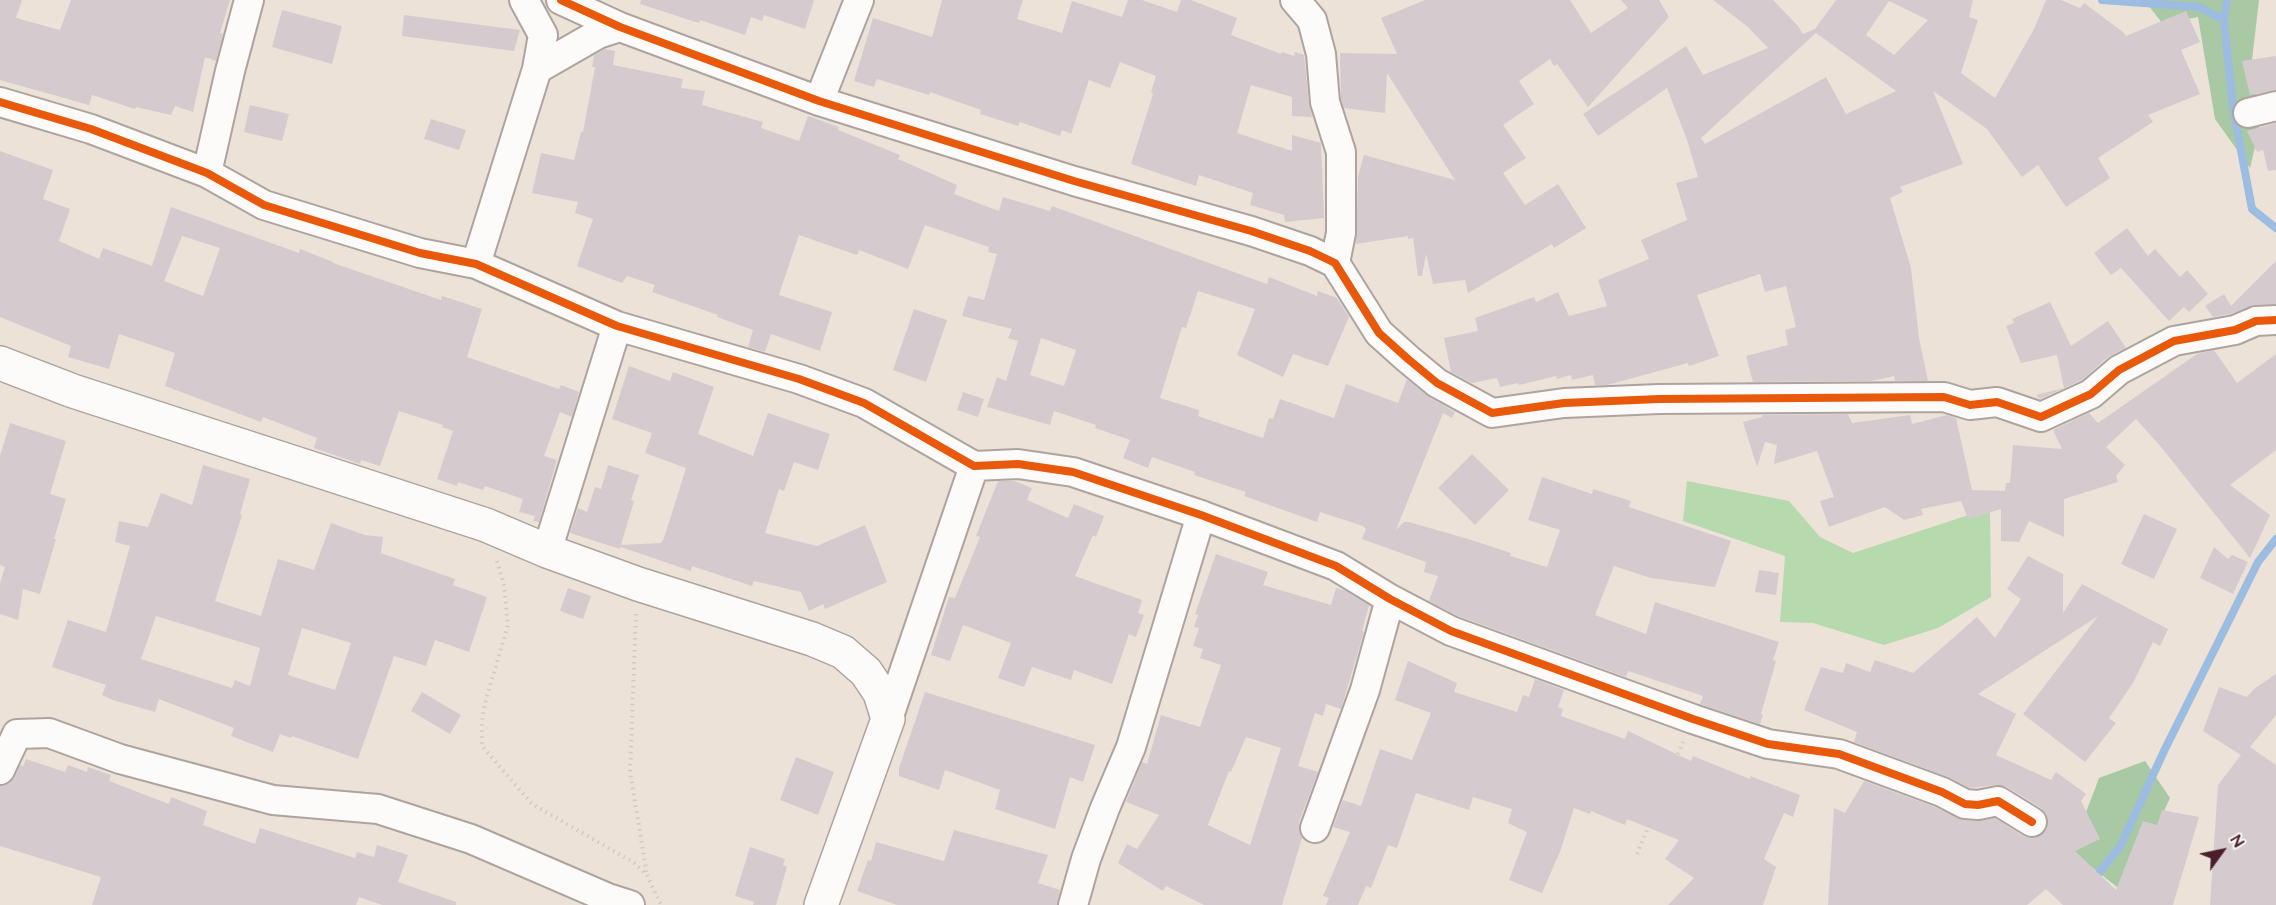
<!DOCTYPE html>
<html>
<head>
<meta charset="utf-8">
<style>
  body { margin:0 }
  #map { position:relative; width:2276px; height:905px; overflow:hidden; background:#ece2d7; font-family:"Architects Daughter",sans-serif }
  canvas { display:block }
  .north { position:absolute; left:2192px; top:821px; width:60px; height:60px; -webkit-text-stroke:4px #f6f6f2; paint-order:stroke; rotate:57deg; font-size:16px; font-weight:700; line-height:24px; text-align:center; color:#4a1f2b }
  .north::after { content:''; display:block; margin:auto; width:21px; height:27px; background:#4a1f2b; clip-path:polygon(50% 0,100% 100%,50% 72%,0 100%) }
</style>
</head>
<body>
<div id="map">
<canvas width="2276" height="905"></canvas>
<div class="north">N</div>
</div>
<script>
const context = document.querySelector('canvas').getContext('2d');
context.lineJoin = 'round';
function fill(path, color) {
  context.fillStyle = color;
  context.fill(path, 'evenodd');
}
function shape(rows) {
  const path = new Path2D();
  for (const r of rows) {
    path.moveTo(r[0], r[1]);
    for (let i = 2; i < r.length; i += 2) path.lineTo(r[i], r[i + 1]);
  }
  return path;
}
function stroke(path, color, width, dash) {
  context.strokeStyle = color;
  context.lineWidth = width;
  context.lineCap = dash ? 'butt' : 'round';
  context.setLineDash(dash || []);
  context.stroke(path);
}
const green = shape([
  [1687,481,1789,501,1820,537,1853,553,1990,508,1991,597,1938,628,1884,645,1813,623,1780,622,1785,556,1683,521]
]);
const forest = shape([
  [2144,0,2259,0,2252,60,2259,130,2250,168,2215,119,2198,17,2163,24],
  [2145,761,2170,798,2126,894,2066,847,2082,823,2099,778]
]);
const stream = shape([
  [2102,0,2199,7,2224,20],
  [2227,0,2224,20,2233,108,2252,209,2276,228],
  [2093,880,2120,847,2164,751,2258,562,2276,539]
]);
const building = shape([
  [0,0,22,0,16,18,60,30,71,0,230,0,220,33,223,34,216,61,205,57,193,112,175,106,171,115,136,107,135,109,92,95,89,105,0,80],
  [641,0,814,0,805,29,764,15,762,21,751,17,745,35,700,20,699,23,640,4],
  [942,0,1023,0,1017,19,1062,33,1072,1,1122,17,1128,0,1142,0,1177,12,1181,0,1191,0,1237,18,1231,35,1281,54,1282,52,1294,56,1295,52,1304,55,1309,104,1312,117,1292,116,1292,97,1251,85,1237,133,1292,151,1292,135,1321,143,1324,218,1285,222,1284,215,1250,205,1253,193,1199,175,1196,186,1131,164,1153,94,1151,92,1156,76,1120,62,1110,88,1089,80,1071,134,1062,130,1060,136,1020,122,1018,126,980,114,981,110,930,92,929,95,877,79,874,87,854,81,873,18,932,37],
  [1425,0,1570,0,1591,33,1628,8,1621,0,1659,0,1669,17,1588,107,1557,64,1554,66,1550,59,1519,81,1534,104,1503,125,1526,158,1503,173,1525,205,1558,184,1586,228,1554,248,1552,244,1468,293,1465,280,1433,284,1426,254,1422,276,1418,276,1413,238,1408,239,1408,236,1356,244,1358,176,1364,155,1455,180,1387,73,1385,113,1344,108,1341,99,1340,53,1397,54,1381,18],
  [1713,0,1773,0,1798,26,1803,34,1815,29,1836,0,1973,0,1969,17,1978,20,1961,73,1995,98,2034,29,2046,0,2061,0,2080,8,2084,3,2123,32,2126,36,2186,11,2200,42,2181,50,2200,94,2148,115,2153,122,2098,158,2110,178,2066,207,2038,165,2022,177,1987,129,1933,91,1963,164,1900,187,1903,192,1890,198,1911,268,1919,338,1928,381,1895,381,1894,376,1871,381,1753,382,1746,356,1788,345,1785,330,1796,327,1786,286,1765,292,1760,274,1697,295,1719,356,1689,366,1688,363,1607,385,1595,385,1593,375,1572,380,1571,375,1557,379,1556,376,1519,385,1518,383,1500,387,1497,378,1472,383,1451,372,1444,338,1478,331,1475,318,1534,297,1536,302,1558,292,1569,316,1607,306,1598,280,1649,259,1641,240,1687,220,1676,183,1698,177,1687,140,1667,88,1598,136,1583,114,1686,46,1703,75,1768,48,1748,27],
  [1889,1,1928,20,1894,55,1866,35],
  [1816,33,1896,91,1846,114,1826,77,1705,144,1701,138],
  [282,10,342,26,332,64,272,47],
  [404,15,520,30,514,51,402,36],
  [605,49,615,51,613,65,683,79,681,88,705,91,702,105,763,122,761,128,799,141,808,116,839,127,838,130,900,155,898,159,957,185,954,194,999,211,1003,197,1050,211,1052,206,1267,284,1269,277,1317,296,1318,291,1337,298,1349,317,1328,366,1293,354,1283,377,1237,355,1255,309,1198,291,1186,328,1182,327,1160,398,1199,410,1198,416,1263,438,1269,418,1273,419,1280,399,1334,418,1346,384,1398,403,1407,379,1429,397,1455,412,1452,418,1443,413,1396,530,1404,522,1409,522,1468,539,1511,553,1510,556,1547,567,1560,530,1528,520,1542,477,1592,494,1593,489,1631,501,1629,507,1731,541,1715,587,1651,578,1614,566,1595,615,1646,634,1655,602,1779,642,1773,660,1776,661,1761,714,1763,715,1760,724,1700,704,1703,696,1628,671,1626,677,1458,616,1429,601,1438,576,1424,572,1426,562,1362,539,1366,529,1363,526,1320,512,1317,522,1244,496,1246,492,1194,475,1195,472,1152,457,1148,468,1123,458,1130,440,1095,428,1096,425,1054,411,1050,425,987,407,997,377,1006,381,1018,341,1008,338,1012,329,962,316,968,296,984,300,997,254,988,252,989,247,925,225,908,269,859,250,857,255,799,235,779,295,832,312,820,351,771,334,765,352,748,347,753,330,717,317,718,315,652,292,655,285,627,276,622,283,577,266,593,219,575,213,578,202,532,193,541,153,574,160,581,132,583,132,595,67,592,67,594,55],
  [1041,338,1076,350,1064,386,1030,375],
  [2276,56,2276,90,2250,95,2242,61],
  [250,105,289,114,282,141,244,132],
  [431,119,466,130,459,150,424,139],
  [2276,123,2276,170,2268,171,2263,150,2257,152,2247,131],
  [0,151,53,170,43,199,70,209,59,241,99,259,103,248,152,266,171,207,299,253,300,249,333,262,333,263,441,300,442,296,482,309,467,357,559,389,561,385,579,392,572,417,560,412,544,456,557,460,539,522,533,521,535,516,519,512,523,499,485,486,483,490,458,482,457,486,437,479,453,431,442,427,443,425,399,411,380,466,361,460,360,464,314,448,317,438,263,417,261,422,165,386,175,353,119,334,109,369,68,357,71,346,0,317],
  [182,236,220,248,203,296,164,281],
  [2127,228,2148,256,2155,249,2180,277,2187,270,2208,294,2189,312,2184,307,2169,321,2121,268,2111,275,2094,253],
  [2276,261,2276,304,2255,305,2230,314,2213,317,2205,306,2224,294,2231,306],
  [2050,302,2071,346,2108,321,2126,348,2108,357,2082,380,2040,399,2036,395,2064,388,2057,355,2021,363,2006,326,2014,323,2012,319],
  [914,309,947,320,926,382,893,370],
  [2214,350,2237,383,2276,354,2276,450,2230,485,2270,515,2250,558,2161,447,2136,419,2106,447,2125,465,2116,476,2118,482,2064,499,2064,537,2029,521,2019,542,2001,541,2001,509,1968,519,1961,501,1921,509,1923,515,1904,520,1885,507,1829,527,1820,501,1834,497,1817,451,1774,464,1777,445,1765,442,1757,467,1743,422,1762,417,1762,415,1848,414,1852,423,1910,415,1912,424,1947,415,1956,418,1972,490,2005,491,2006,483,2010,483,2013,445,2062,449,2053,430,2089,413,2098,423,2197,354],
  [629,366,670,381,673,372,714,387,698,434,753,456,768,413,830,434,818,470,794,462,784,491,779,489,765,533,817,546,865,525,887,582,825,609,823,604,809,611,801,592,754,581,752,586,692,566,691,571,621,547,620,549,570,533,578,508,587,512,595,487,601,489,608,465,639,475,631,500,634,501,621,545,661,543,664,538,686,468,645,453,652,433,612,419],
  [963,392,984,399,978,417,957,410],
  [10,423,66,441,50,494,66,499,54,539,56,539,40,594,23,589,18,620,0,614,0,583,5,567,0,565,0,456],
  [1472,454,1509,490,1475,525,1438,488],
  [203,465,250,479,240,514,242,515,215,601,261,616,278,559,314,570,331,523,365,535,383,537,381,553,455,579,453,585,487,597,469,652,435,640,426,666,394,656,358,759,292,736,291,738,280,734,273,752,231,736,234,728,159,699,155,712,113,700,102,695,106,685,52,667,68,620,106,632,130,546,115,542,119,521,148,527,161,493,192,505],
  [156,616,260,648,250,686,235,680,232,688,141,659],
  [302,628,351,643,335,690,288,675],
  [998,481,1014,481,1032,488,1027,500,1068,518,1074,504,1104,516,1096,537,1093,535,1075,576,1142,600,1138,613,1144,615,1136,637,1129,634,1112,684,1074,670,1071,680,1032,667,1024,687,998,678,1011,643,963,625,950,661,931,655,949,597,955,598,980,537,976,536],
  [2144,514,2177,529,2154,579,2121,564],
  [2214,547,2228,559,2232,555,2248,562,2233,594,2200,578],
  [1216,554,1268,572,1263,585,1331,605,1336,588,1346,591,1369,605,1362,631,1364,632,1341,709,1326,704,1323,716,1315,713,1298,766,1318,772,1299,822,1299,831,1302,838,1282,905,1204,905,1166,886,1163,891,1118,863,1127,844,1137,849,1159,815,1126,802,1142,762,1147,764,1161,715,1200,727,1221,665,1200,658,1203,649,1193,646,1199,628,1194,627,1198,615,1195,614],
  [1246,737,1281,748,1250,845,1208,825,1229,771,1231,772],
  [2028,556,2063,574,2063,613,2082,584,2168,629,2160,646,2153,642,2133,683,2109,718,2116,723,2085,762,2023,714,2098,616,1978,694,2016,714,1996,755,2051,780,2056,772,2086,794,2081,801,2100,839,2075,851,2116,890,2143,821,2157,825,2162,810,2199,817,2173,905,2063,905,2046,889,2027,905,1828,905,1834,808,1845,813,1864,781,1935,807,1963,820,1977,821,1995,818,2023,836,2031,838,2040,836,2046,830,2048,822,2046,814,2041,808,2007,787,1995,785,1970,788,1948,777,1854,742,1857,732,1804,710,1821,667,1843,673,1846,663,1870,672,1875,660,1913,673,1977,617,1995,638,2021,599,2007,589],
  [1759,570,1779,573,1776,595,1755,592],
  [568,588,591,596,583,619,560,611],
  [1408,661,1457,683,1454,692,1517,712,1523,695,1529,697,1535,679,1564,690,1558,707,1563,709,1561,716,1625,739,1628,731,1691,761,1693,756,1750,779,1750,776,1800,795,1793,817,1784,813,1764,859,1776,867,1763,905,1668,905,1694,878,1665,859,1679,840,1627,819,1625,825,1591,811,1590,814,1574,808,1561,849,1542,893,1509,880,1527,832,1508,823,1512,809,1473,797,1469,810,1416,793,1397,848,1388,845,1371,888,1366,886,1358,905,1326,905,1329,898,1323,896,1350,832,1333,827,1343,800,1361,806,1380,749,1412,760,1431,713,1395,700],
  [2276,674,2276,715,2250,747,2276,765,2276,905,2210,905,2218,785,2241,755,2203,731,2219,687,2247,697,2254,689],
  [422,692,461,715,450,734,411,711],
  [925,692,1095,745,1083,782,1070,777,1055,829,995,809,1000,790,945,770,939,790,899,776,899,768],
  [796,757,834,772,818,815,780,800],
  [26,759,65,772,68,765,87,772,88,767,111,775,109,781,169,804,171,797,207,811,203,825,255,844,260,828,355,858,357,852,374,857,377,845,408,855,398,882,456,902,456,905,382,905,359,897,356,905,92,905,101,877,0,846,0,786,10,783,20,765,23,766],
  [954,830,1048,855,1038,883,1060,890,1057,905,897,905,857,891,868,860,871,861,876,842,944,861],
  [750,847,785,859,783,865,787,867,776,905,753,905,754,902,735,896]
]);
const path = shape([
  [497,561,504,585,508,625,486,699,482,720,482,746,532,804,633,862,647,875,661,905],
  [636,614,630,772,647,875],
  [1637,854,1683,742]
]);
const minor = shape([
  [561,0,620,27,819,101,1074,181,1251,231,1310,251,1335,263,1379,333,1408,359,1437,383,1492,413,1564,403,1659,399,1944,397,1970,405,1997,402,2041,417,2091,394,2119,370,2174,341,2235,330,2256,321,2276,320],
  [1295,0,1312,20,1321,54,1325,102,1341,152,1341,233,1335,263],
  [537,69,598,34,620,27],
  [819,101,859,0],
  [0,102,91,129,207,173,264,205,420,253,476,264,617,326,799,379,864,403,974,466,1018,464,1073,472,1201,515,1336,566,1390,599,1451,631,1693,719,1768,744,1839,754,1942,792,1965,804,1978,805,1998,801,2032,822],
  [2248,113,2276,106],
  [207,173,230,71,249,0],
  [476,264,537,69,543,35,524,0],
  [547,551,617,326],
  [888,719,974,466],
  [0,770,17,734,49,733,120,759,273,800,378,809,471,839,608,898,630,905],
  [1315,828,1365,690,1390,599],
  [1073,905,1086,859,1105,808,1131,747,1201,515]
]);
const tertiary = shape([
  [0,363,73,391,486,525,547,551,638,584,812,639,843,652,866,672,880,693,888,719,821,905]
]);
const cycleway = shape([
  [561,0,620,27,819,101,1074,181,1251,231,1310,251,1335,263,1379,333,1408,359,1437,383,1492,413,1564,403,1659,399,1944,397,1970,405,1997,402,2041,417,2091,394,2119,370,2174,341,2235,330,2256,321,2276,320],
  [0,102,91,129,207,173,264,205,420,253,476,264,617,326,799,379,864,403,974,466,1018,464,1073,472,1201,515,1336,566,1390,599,1451,631,1693,719,1768,744,1839,754,1942,792,1965,804,1978,805,1998,801,2032,822]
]);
fill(green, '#b7d9ae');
fill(forest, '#a8c9a3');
stroke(stream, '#9cbce1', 8);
fill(building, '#d5cbcf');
stroke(minor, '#aea39e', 32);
stroke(tertiary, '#aea39e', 36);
stroke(path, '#cfcac9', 4, [1.5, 4.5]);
stroke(minor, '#fcfbf9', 28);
stroke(tertiary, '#fcfbf9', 33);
stroke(cycleway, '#e8590c', 8);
</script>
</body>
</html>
